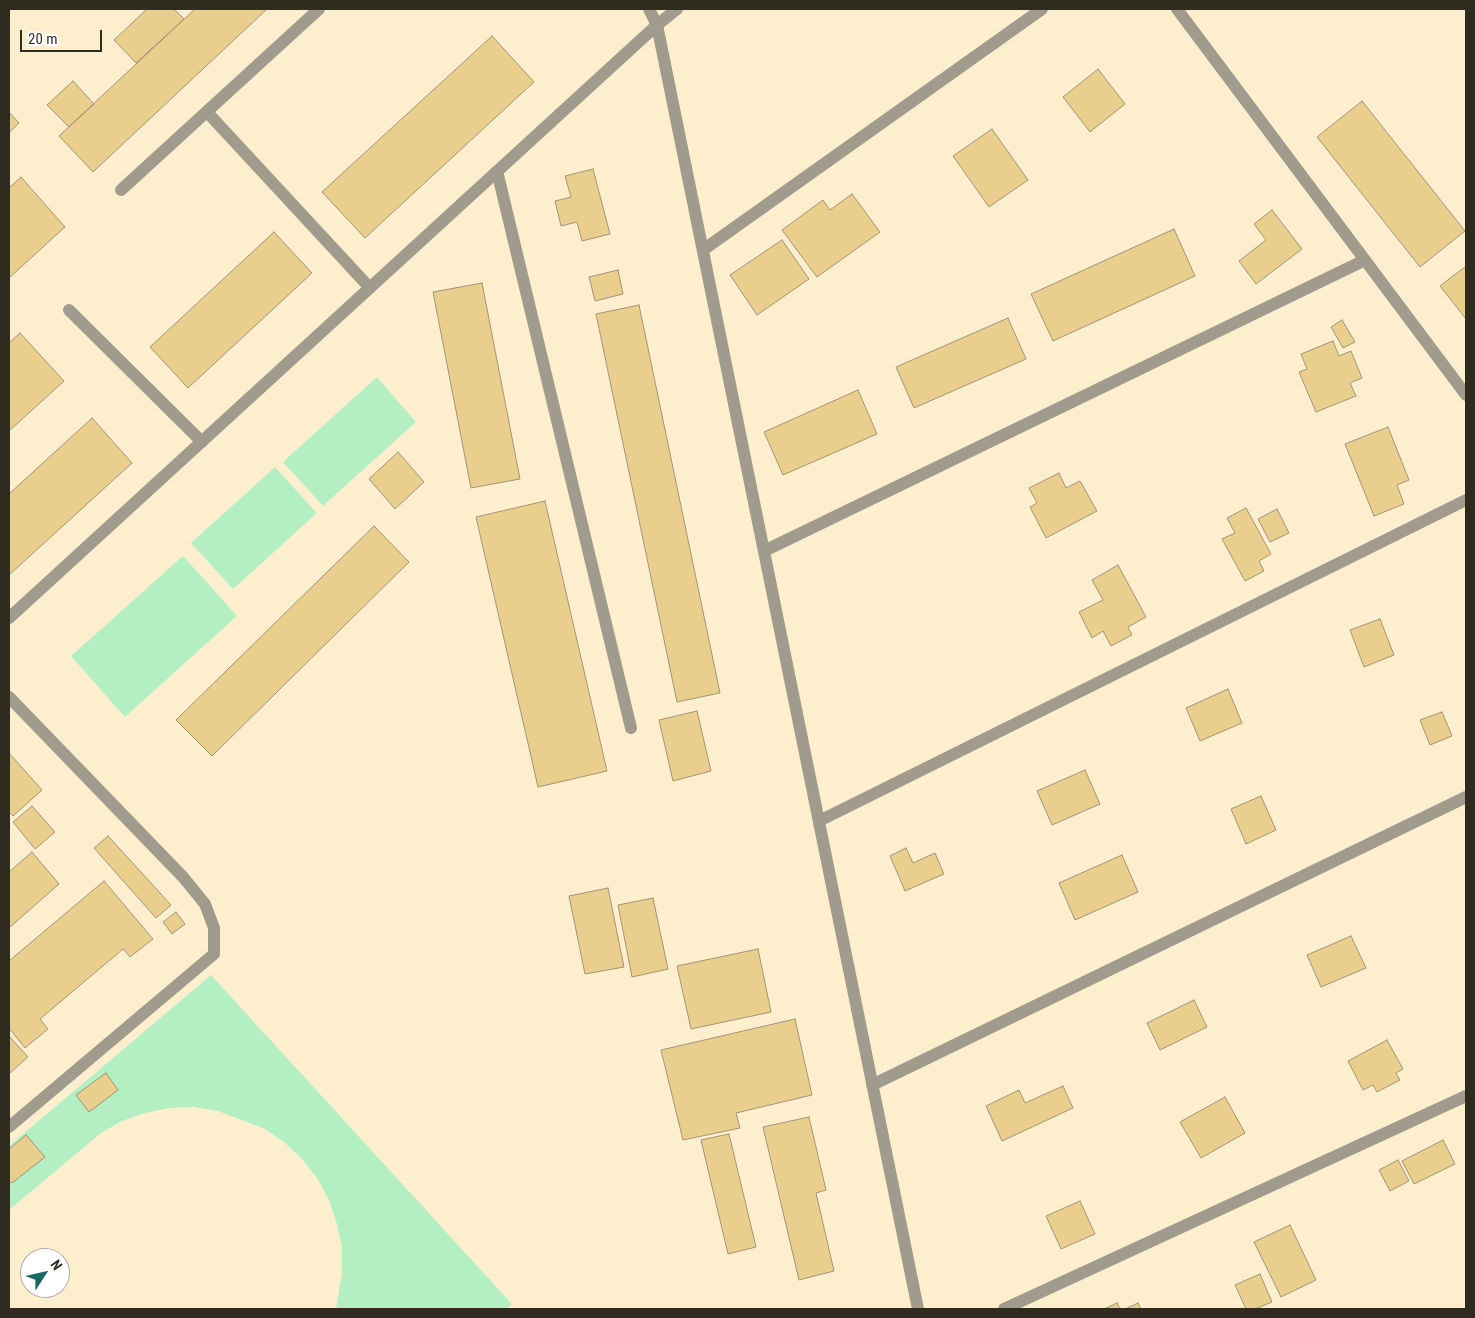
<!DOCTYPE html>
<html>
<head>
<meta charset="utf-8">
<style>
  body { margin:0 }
  #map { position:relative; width:1475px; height:1318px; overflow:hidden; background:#fdefce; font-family:"Roboto Condensed",sans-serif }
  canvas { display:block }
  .frame { position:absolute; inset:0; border:10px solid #302b1f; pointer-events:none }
  .north { position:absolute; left:20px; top:1248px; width:50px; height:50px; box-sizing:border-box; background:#fff; border:1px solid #acaaa5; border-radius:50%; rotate:55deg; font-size:14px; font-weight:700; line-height:20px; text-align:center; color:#302b1f }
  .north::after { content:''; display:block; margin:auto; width:18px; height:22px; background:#1b6761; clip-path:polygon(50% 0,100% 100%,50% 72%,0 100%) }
  .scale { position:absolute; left:20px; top:30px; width:82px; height:22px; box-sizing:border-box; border:2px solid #302b1f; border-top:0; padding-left:6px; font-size:15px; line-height:18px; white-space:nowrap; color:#302b1f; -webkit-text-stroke:4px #fff; paint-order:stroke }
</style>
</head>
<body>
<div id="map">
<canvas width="1475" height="1318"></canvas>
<div class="frame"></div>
<div class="north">N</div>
<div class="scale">20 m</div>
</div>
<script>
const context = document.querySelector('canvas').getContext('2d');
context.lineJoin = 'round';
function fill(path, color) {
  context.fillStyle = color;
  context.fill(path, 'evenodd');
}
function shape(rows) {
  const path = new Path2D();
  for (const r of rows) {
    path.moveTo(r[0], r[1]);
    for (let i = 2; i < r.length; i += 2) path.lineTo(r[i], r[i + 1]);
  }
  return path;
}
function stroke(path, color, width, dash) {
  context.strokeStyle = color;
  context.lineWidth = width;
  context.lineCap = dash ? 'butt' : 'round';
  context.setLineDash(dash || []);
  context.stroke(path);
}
const green = shape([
  [377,377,416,422,323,506,283,462],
  [275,467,317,513,233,589,191,543],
  [183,556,237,616,125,717,71,656],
  [211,975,512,1304,506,1309,336,1309,342,1273,342,1248,337,1224,329,1200,317,1178,302,1159,284,1142,263,1128,218,1111,193,1107,169,1108,145,1113,122,1121,101,1133,9,1210,9,1146]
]);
const building = shape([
  [147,9,174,9,184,19,136,63,114,40,147,9],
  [195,9,267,9,93,172,59,136,195,9],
  [492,36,534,82,365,238,322,192,492,36],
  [1098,69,1125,104,1090,132,1063,97,1098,69],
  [73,81,94,104,69,127,47,105,73,81],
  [1362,101,1465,231,1420,267,1317,137,1362,101],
  [9,112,19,123,9,133,9,112],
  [992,129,1028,180,989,207,953,156,992,129],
  [593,169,610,234,582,241,577,222,561,226,555,201,571,197,565,176,593,169],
  [21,177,65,227,9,278,9,188,21,177],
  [852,194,880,232,817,277,782,230,823,200,830,210,852,194],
  [1272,210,1302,249,1256,284,1239,261,1266,240,1254,224,1272,210],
  [1174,229,1195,276,1053,341,1031,294,1174,229],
  [274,232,312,273,188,388,150,347,274,232],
  [782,240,809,279,757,315,730,275,782,240],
  [1466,266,1466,319,1440,286,1466,266],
  [618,270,623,294,595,301,589,277,618,270],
  [482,283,520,479,471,488,433,292,482,283],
  [639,305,720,693,677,702,596,314,639,305],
  [1008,318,1026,359,914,408,896,367,1008,318],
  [1342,320,1355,342,1343,348,1331,327,1342,320],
  [20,333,64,381,9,431,9,343,20,333],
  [1333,341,1339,356,1351,351,1362,378,1350,383,1356,396,1316,412,1299,372,1307,369,1301,354,1333,341],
  [858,390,877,434,783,475,764,432,858,390],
  [92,418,132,463,9,575,9,494,92,418],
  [1388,427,1409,480,1397,485,1404,504,1374,516,1345,444,1388,427],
  [398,452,424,482,395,509,369,479,398,452],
  [1059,473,1066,488,1080,481,1097,511,1046,538,1030,507,1037,503,1029,488,1059,473],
  [545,501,607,771,538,787,476,517,545,501],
  [1246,508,1271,554,1259,561,1264,571,1245,581,1222,539,1235,533,1227,518,1246,508],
  [1277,509,1289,533,1270,542,1258,519,1277,509],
  [374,526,409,562,212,756,176,720,374,526],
  [1118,565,1146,617,1128,627,1132,635,1111,646,1103,631,1092,638,1079,612,1103,600,1092,580,1118,565],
  [1380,619,1394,655,1364,667,1350,630,1380,619],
  [1228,689,1242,723,1200,741,1186,708,1228,689],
  [697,711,711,771,673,781,659,720,697,711],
  [1442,712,1452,736,1430,745,1420,720,1442,712],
  [9,753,42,790,13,816,9,812,9,753],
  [1085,770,1100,804,1052,825,1037,791,1085,770],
  [1261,796,1276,830,1246,844,1231,809,1261,796],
  [32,806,55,832,35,849,13,822,32,806],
  [108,836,171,905,156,918,94,848,108,836],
  [906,848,913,863,935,853,944,874,905,891,890,856,906,848],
  [32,852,59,884,9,928,9,872,32,852],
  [1122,855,1138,892,1075,920,1059,883,1122,855],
  [104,881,153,939,130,957,123,949,40,1019,48,1029,25,1048,9,1028,9,961,104,881],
  [608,888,624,967,585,974,569,896,608,888],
  [653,898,668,969,632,977,618,905,653,898],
  [176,912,185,924,172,934,163,922,176,912],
  [1351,936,1366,968,1321,987,1307,955,1351,936],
  [758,949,771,1012,691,1029,677,966,758,949],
  [1194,1000,1207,1027,1160,1050,1147,1023,1194,1000],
  [795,1019,812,1095,736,1113,740,1128,683,1140,661,1050,795,1019],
  [9,1036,28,1057,10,1073,9,1072,9,1036],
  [1387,1040,1403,1069,1396,1073,1400,1080,1377,1092,1373,1085,1363,1090,1348,1061,1387,1040],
  [106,1073,118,1090,89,1112,76,1095,106,1073],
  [1063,1086,1073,1108,1002,1141,986,1106,1019,1090,1025,1103,1063,1086],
  [1225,1097,1245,1133,1201,1158,1180,1122,1225,1097],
  [809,1117,826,1190,816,1193,834,1271,799,1280,763,1127,809,1117],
  [729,1134,756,1247,728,1254,701,1140,729,1134],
  [26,1135,45,1157,12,1183,9,1180,9,1149,26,1135],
  [1443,1140,1455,1164,1414,1184,1402,1161,1443,1140],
  [1398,1160,1409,1181,1390,1191,1379,1170,1398,1160],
  [1080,1201,1095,1234,1061,1249,1046,1216,1080,1201],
  [1290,1225,1316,1280,1281,1297,1254,1242,1290,1225],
  [1260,1274,1272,1302,1255,1309,1246,1309,1235,1285,1260,1274],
  [1117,1303,1120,1309,1104,1309,1117,1303],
  [1138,1303,1141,1309,1125,1309,1138,1303]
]);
const service = shape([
  [649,9,657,25,918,1309],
  [1177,9,1466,395],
  [207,112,370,288],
  [497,171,631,728],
  [121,190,319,9],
  [703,250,1042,9],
  [69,310,202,442],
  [764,551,1365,260],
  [9,618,657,25,677,9],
  [9,697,183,877,205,904,214,928,214,954,9,1127],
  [819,821,1466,500],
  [872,1085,1466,797],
  [1004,1309,1466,1096]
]);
fill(green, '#b4efc4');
fill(building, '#eace8e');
stroke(building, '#a19476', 1);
stroke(service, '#a09b8d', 12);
</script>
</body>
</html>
